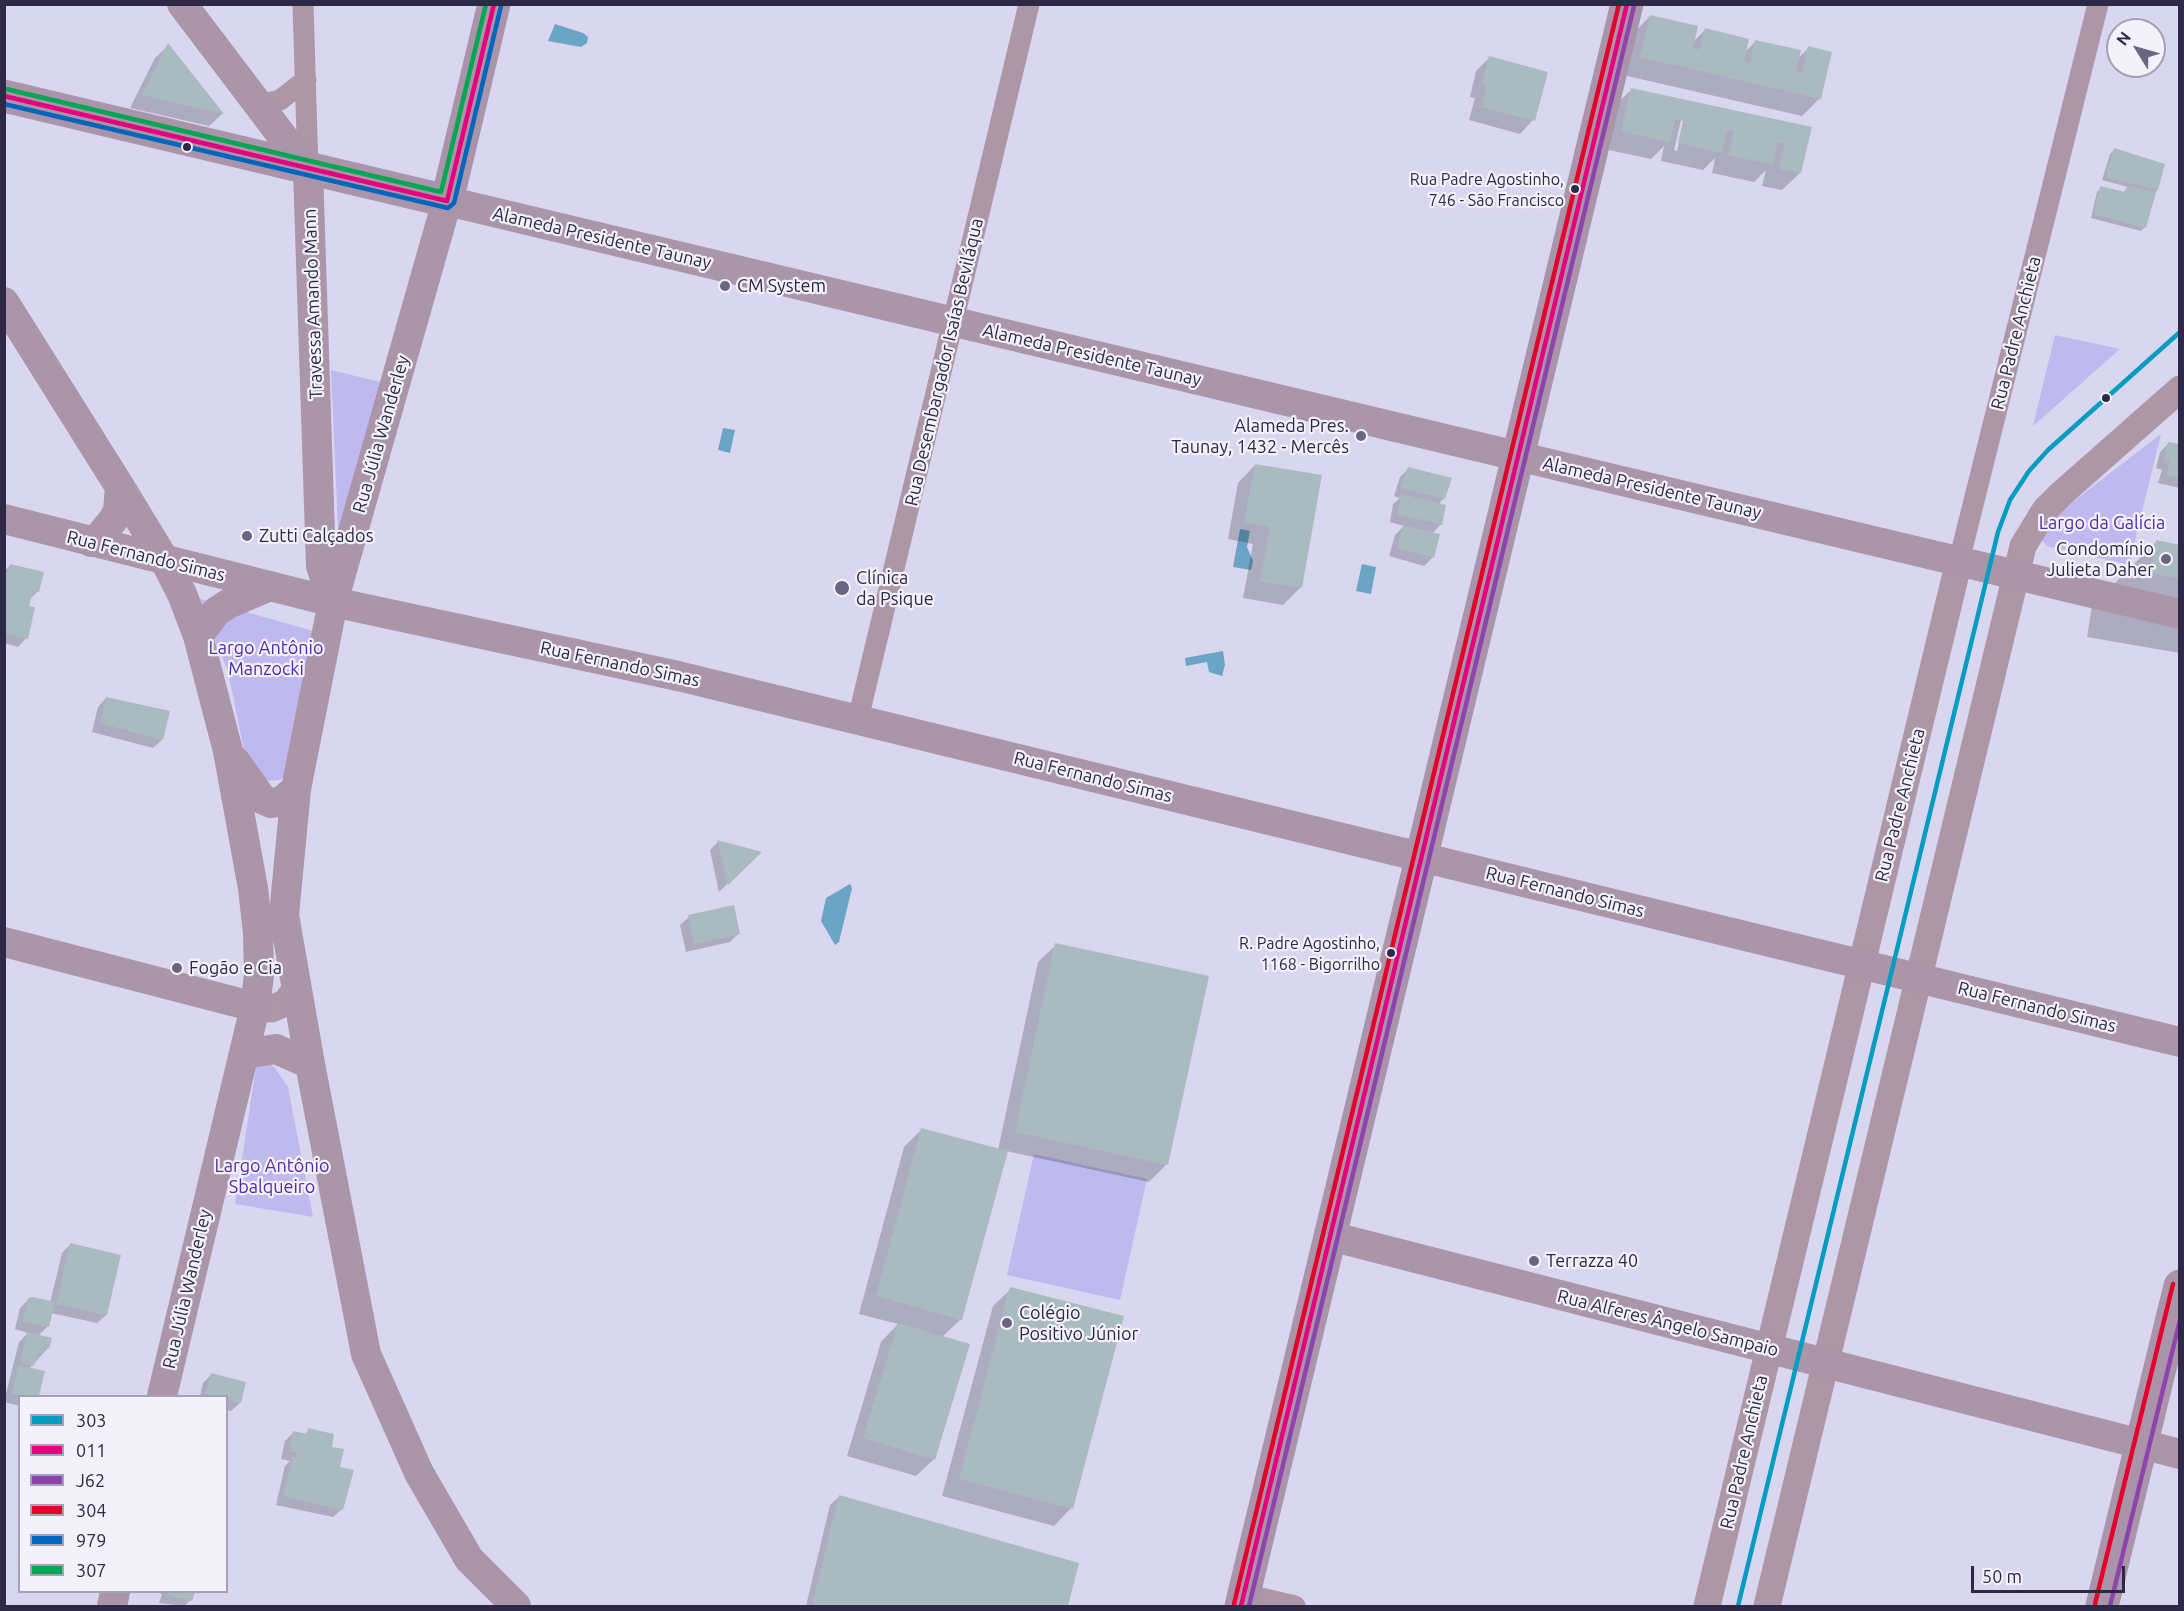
<!DOCTYPE html>
<html>
<head>
<meta charset="utf-8">
<style>
  body { margin:0 }
  #map { position:relative; width:2184px; height:1611px; overflow:hidden; background:#d9d6f0; font-family:Ubuntu,sans-serif }
  canvas { display:block }
  .frame { position:absolute; inset:0; border:6px solid #2c2846; pointer-events:none }
  .legend { position:absolute; left:18px; top:1395px; width:210px; height:198px; box-sizing:border-box; background:#f3f2fa; border:2px solid #a3a1b2; margin:0; padding:8px 10px; list-style:none; font-size:18px; color:#2c2846 }
  .legend li { display:flex; align-items:center; gap:12px; height:30px }
  .legend b { width:30px; border:2px solid #a3a1b2 }
  .north { position:absolute; left:2106px; top:18px; width:60px; height:60px; box-sizing:border-box; background:#f3f2fa; border:2px solid #a3a1b2; border-radius:50%; rotate:307deg; font-size:16px; font-weight:700; line-height:24px; text-align:center; color:#2c2846 }
  .north::after { content:''; display:block; margin:auto; width:21px; height:27px; background:#696582; clip-path:polygon(50% 0,100% 100%,50% 72%,0 100%) }
  .scale { position:absolute; left:1971px; top:1566px; width:154px; height:27px; box-sizing:border-box; border:3px solid #2c2846; border-top:0; padding-left:8px; font-size:18px; line-height:21px; white-space:nowrap; color:#2c2846; -webkit-text-stroke:4px #f3f2fa; paint-order:stroke }
</style>
</head>
<body>
<div id="map">
<canvas width="2184" height="1611"></canvas>
<div class="frame"></div>
<ul class="legend">
<li><b style="height:8px;background:#049cc0"></b>303</li>
<li><b style="height:8px;background:#e5007d"></b>011</li>
<li><b style="height:8px;background:#8e44ad"></b>J62</li>
<li><b style="height:8px;background:#e4002b"></b>304</li>
<li><b style="height:8px;background:#0065bd"></b>979</li>
<li><b style="height:8px;background:#00a651"></b>307</li>
</ul>
<div class="north">N</div>
<div class="scale">50 m</div>
</div>
<script>
const context = document.querySelector('canvas').getContext('2d');
context.lineJoin = 'round';
function fill(path, color) {
  context.fillStyle = color;
  context.fill(path, 'evenodd');
}
function shape(rows) {
  const path = new Path2D();
  for (const r of rows) {
    path.moveTo(r[0], r[1]);
    for (let i = 2; i < r.length; i += 2) path.lineTo(r[i], r[i + 1]);
  }
  return path;
}
function stroke(path, color, width, dash) {
  context.strokeStyle = color;
  context.lineWidth = width;
  context.lineCap = dash ? 'butt' : 'round';
  context.setLineDash(dash || []);
  context.stroke(path);
}
function drawText(font, color, halo, rows, align = 'center') {
  context.font = font + ' Ubuntu,sans-serif';
  context.lineWidth = 4.5;
  context.setLineDash([]);
  context.textBaseline = 'middle';
  context.strokeStyle = halo;
  context.fillStyle = color;
  for (const [text, x, y, turn = 0] of rows) {
    context.save();
    context.translate(x, y);
    context.rotate((+turn || 0) * Math.PI / 180);
    context.textAlign = isNaN(turn) ? turn : align;
    if (halo) context.strokeText(text, 0, 0);
    context.fillText(text, 0, 0);
    context.restore();
  }
}
const green = shape([
  [2055,335,2120,349,2033,426],
  [331,370,384,383,340,571],
  [2161,434,2129,565,2047,546,2041,539,2049,520],
  [197,598,313,631,284,777,279,780,263,781,245,756,228,671],
  [257,1061,266,1061,275,1068,288,1087,313,1217,235,1204],
  [1034,1154,1147,1179,1120,1300,1007,1275]
]);
const water = shape([
  [555,24,583,33,588,37,587,43,581,47,548,41],
  [723,428,735,430,730,453,718,450],
  [1240,529,1250,531,1247,547,1253,561,1251,570,1233,567],
  [1362,564,1376,567,1371,594,1356,591],
  [1223,651,1225,665,1222,676,1209,672,1207,662,1186,666,1185,658],
  [850,884,852,888,839,942,835,945,821,921,826,898]
]);
const shadow = shape([
  [1650,16,1693,42,1705,30,1744,53,1756,41,1798,58,1809,48,1830,53,1819,99,1802,116,1623,75,1633,34],
  [168,46,222,114,209,126,130,108,155,58],
  [1489,58,1533,120,1520,134,1469,120,1475,98,1470,97,1476,71],
  [1631,90,1810,129,1800,173,1782,190,1762,186,1766,170,1754,182,1712,173,1715,158,1703,170,1661,161,1664,146,1651,159,1604,149,1613,107],
  [1681,120,1684,120,1677,151,1674,150],
  [2114,150,2157,189,2145,227,2141,231,2091,218,2097,192,2101,188,2123,193,2128,187,2102,180,2110,154],
  [2169,443,2180,446,2180,488,2158,483,2162,470,2156,468,2160,452],
  [1255,465,1300,588,1283,605,1243,598,1253,544,1228,539,1238,483],
  [1408,469,1444,498,1438,505,1441,524,1432,534,1433,557,1424,566,1389,556,1395,535,1404,526,1390,522,1393,504,1400,498,1394,496,1400,477],
  [2156,542,2180,546,2180,653,2087,637,2092,606],
  [10,566,38,591,29,600,26,638,18,647,4,643,4,571],
  [106,698,162,740,153,748,92,732,98,707],
  [718,842,760,853,719,892,710,850],
  [689,917,738,934,730,942,686,952,680,925],
  [1056,945,1167,1164,1149,1182,1006,1151,961,1319,942,1337,934,1459,916,1476,847,1456,881,1342,898,1324,859,1314,904,1147,922,1129,998,1150,1038,962],
  [70,1245,106,1315,97,1323,51,1313,47,1327,38,1336,48,1348,29,1369,43,1372,37,1396,20,1396,20,1406,4,1402,19,1342,28,1333,15,1329,20,1308,29,1299,50,1303,62,1253],
  [1011,1289,1071,1508,1054,1526,942,1496,993,1306],
  [211,1375,240,1403,231,1411,226,1410,226,1396,200,1396,203,1383],
  [309,1430,330,1448,338,1468,342,1509,333,1517,276,1505,285,1466,290,1461,281,1459,285,1441,294,1432,304,1435],
  [839,1497,1077,1564,1066,1606,806,1606,830,1505],
  [156,1592,193,1592,191,1600,184,1606,159,1603,162,1594]
]);
const building = shape([
  [1650,15,1698,26,1693,48,1699,50,1705,28,1749,39,1744,62,1750,63,1755,40,1801,50,1796,71,1802,73,1808,46,1832,52,1821,99,1640,57],
  [168,43,224,114,142,95],
  [1489,56,1548,72,1535,121,1481,107,1487,85,1482,84],
  [1631,88,1812,127,1801,173,1779,169,1785,143,1778,142,1773,165,1728,155,1734,132,1727,130,1722,153,1678,143,1683,121,1675,119,1670,142,1621,131],
  [2114,148,2165,164,2158,190,2105,177],
  [2100,186,2125,192,2127,186,2156,192,2146,228,2094,214],
  [2168,442,2180,444,2180,478,2166,475,2170,461,2164,460],
  [1255,464,1322,475,1302,588,1260,581,1270,527,1244,522],
  [1408,467,1452,478,1445,499,1401,488],
  [1401,494,1446,505,1442,525,1398,514],
  [1403,525,1440,534,1434,558,1397,548],
  [2156,540,2180,545,2180,579,2150,573],
  [10,564,44,572,39,592,33,591,29,606,35,607,28,639,4,633,4,584],
  [106,697,170,711,163,740,100,723],
  [717,840,762,852,728,885],
  [734,905,740,934,694,944,688,915],
  [1055,943,1209,976,1168,1165,1015,1132],
  [921,1128,1008,1151,962,1320,876,1296],
  [70,1243,121,1255,107,1315,56,1304],
  [1010,1287,1124,1316,1073,1509,959,1479],
  [33,1297,55,1302,49,1327,23,1321,28,1298],
  [898,1323,970,1344,935,1460,863,1438],
  [27,1332,52,1338,49,1349,44,1347,43,1354,37,1352,34,1366,20,1363],
  [18,1365,45,1371,39,1396,12,1394],
  [211,1373,246,1382,241,1403,226,1400,226,1396,205,1396],
  [308,1428,334,1434,332,1447,344,1449,340,1467,354,1470,343,1510,283,1496,293,1456,296,1457,297,1453,289,1451,293,1431,307,1434],
  [839,1495,1079,1563,1068,1606,812,1606],
  [168,1592,195,1592,192,1601,167,1595]
]);
const minor = shape([
  [303,4,308,170],
  [261,105,280,100,306,80],
  [1959,561,2098,4],
  [858,719,1029,4],
  [1244,1594,1295,1606]
]);
const tertiary = shape([
  [255,1007,271,1009,285,1003,296,989],
  [1707,1606,1959,561],
  [1767,1606,2023,546,2045,510,2061,494,2180,389]
]);
const secondary = shape([
  [182,4,308,170,321,566,333,602],
  [4,302,120,487,165,561,182,594,198,636,228,751,253,888,258,933,259,975,255,1007,162,1396],
  [4,519,333,602,678,676,2180,1042],
  [91,542,100,536,113,520,118,511,120,487],
  [198,636,216,612,228,604,270,586],
  [235,761,262,799,271,803,282,801,296,789],
  [4,942,255,1007],
  [244,1054,276,1049,310,1064],
  [1330,1236,2180,1454],
  [112,1606,115,1592],
  [516,1606,469,1559,419,1473,366,1354,310,1064,284,915,296,789,333,602,447,201,2180,614]
]);
const primary = shape([
  [4,96,447,201,494,4],
  [1241,1606,1627,4],
  [2102,1606,2180,1286]
]);
const bus1 = shape([
  [1738,1606,1998,532,2010,500,2029,471,2048,450,2180,332]
]);
const bus2 = shape([
  [4,96,447,201,494,4],
  [1241,1606,1627,4]
]);
const bus3 = shape([
  [1249,1606,1634,6],
  [2110,1606,2180,1320]
]);
const bus4 = shape([
  [1234,1604,1619,4],
  [2095,1604,2173,1284]
]);
const bus5 = shape([
  [4,104,448,208,454,203,501,6]
]);
const bus6 = shape([
  [6,89,441,192,486,4]
]);
const markers = [
  [187,147,5,"#2c2846"],
  [1575,189,5,"#2c2846"],
  [725,286,6,"#696582"],
  [2106,398,5,"#2c2846"],
  [1361,436,6,"#696582"],
  [247,536,6,"#696582"],
  [2166,559,6,"#696582"],
  [842,588,8,"#696582"],
  [1391,953,5,"#2c2846"],
  [177,968,6,"#696582"],
  [1534,1261,6,"#696582"],
  [1007,1323,6,"#696582"]
];
const busNames = [
  ["Rua Padre Agostinho,",1564,180],
  ["746 - São Francisco",1564,201],
  ["R. Padre Agostinho,",1380,944],
  ["1168 - Bigorrilho",1380,965]
];
const streetNames = [
  ["Alameda Presidente Taunay",602,238,13],
  ["Travessa Amando Mann",313,304,-92],
  ["Rua Padre Anchieta",2016,333,-76],
  ["Alameda Presidente Taunay",1092,355,13],
  ["Rua Desembargador Isaías Beviláqua",944,362,-77],
  ["Rua Júlia Wanderley",381,434,-74],
  ["Alameda Presidente Taunay",1652,488,13],
  ["Rua Fernando Simas",146,556,14],
  ["Rua Fernando Simas",620,664,12],
  ["Rua Fernando Simas",1093,777,14],
  ["Rua Padre Anchieta",1900,805,-76],
  ["Rua Fernando Simas",1565,892,14],
  ["Rua Fernando Simas",2037,1007,14],
  ["Rua Júlia Wanderley",187,1289,-77],
  ["Rua Alferes Ângelo Sampaio",1668,1323,14],
  ["Rua Padre Anchieta",1744,1452,-77]
];
const poiNames = [
  ["CM System",737,286],
  ["Alameda Pres.",1349,426,"right"],
  ["Taunay, 1432 - Mercês",1349,447,"right"],
  ["Zutti Calçados",259,536],
  ["Condomínio",2154,549,"right"],
  ["Julieta Daher",2154,570,"right"],
  ["Clínica",856,578],
  ["da Psique",856,599],
  ["Fogão e Cia",189,968],
  ["Terrazza 40",1546,1261],
  ["Colégio",1019,1313],
  ["Positivo Júnior",1019,1334]
];
const parkNames = [
  ["Largo da Galícia",2102,523],
  ["Largo Antônio",266,648],
  ["Manzocki",266,669],
  ["Largo Antônio",272,1166],
  ["Sbalqueiro",272,1187]
];
fill(green, '#bfb9ef');
fill(water, '#6aa5c5');
fill(shadow, '#0003');
fill(building, '#aabbc0');
stroke(minor, '#ad97a6', 21);
stroke(tertiary, '#ad97a6', 27);
stroke(secondary, '#ab95a8', 30);
stroke(primary, '#aa94aa', 33);
stroke(bus1, '#049cc0', 4.5);
stroke(bus2, '#e5007d', 4.5);
stroke(bus3, '#8e44ad', 4.5);
stroke(bus4, '#e4002b', 4.5);
stroke(bus5, '#0065bd', 4.5);
stroke(bus6, '#00a651', 4.5);
for (const [x, y, r, color] of markers) {
  const dot = new Path2D();
  dot.arc(x, y, r, 0, 2 * Math.PI);
  context.fillStyle = color;
  context.fill(dot);
  stroke(dot, '#f3f2fa', 2);
}
drawText('16px', '#2c2846', '#f3f2fa', busNames, 'right');
drawText('18px', '#2c2846', '#f3f2fa', streetNames);
drawText('18px', '#2c2846', '#f3f2fa', poiNames, 'left');
drawText('18px', '#4f29ab', '#f3f2fa', parkNames);
</script>
</body>
</html>
